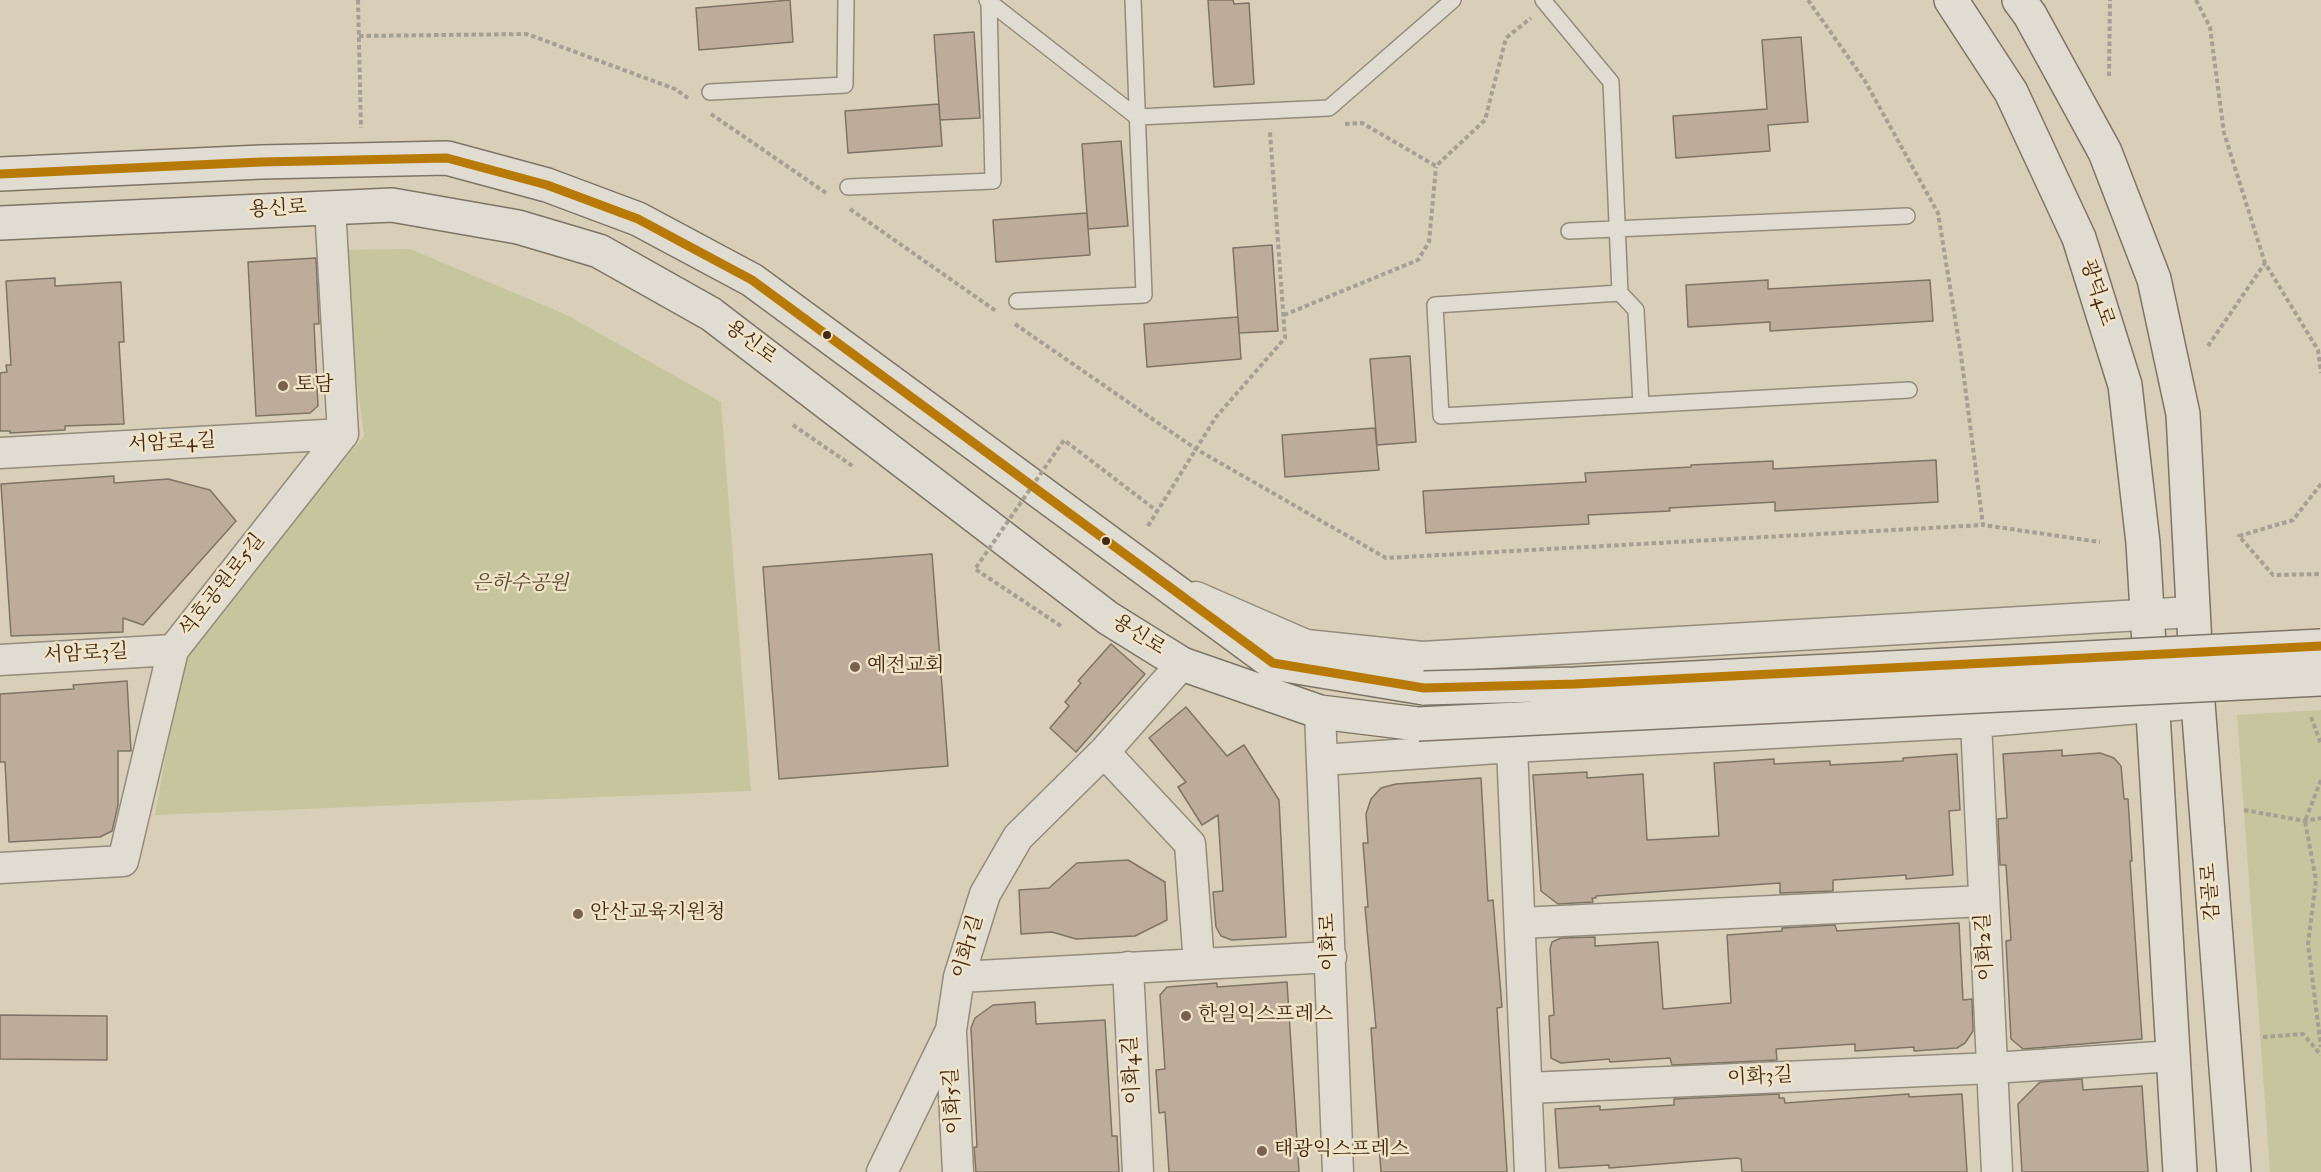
<!DOCTYPE html>
<html>
<head>
<meta charset="utf-8">
<style>
  body { margin:0 }
  canvas { display:block; background:#d9cfb8 }
</style>
</head>
<body>
<canvas width="2321" height="1172"></canvas>
<script>
const context = document.querySelector('canvas').getContext('2d');
context.lineJoin = 'round';
function fill(path, color) {
  context.fillStyle = color;
  context.fill(path, 'evenodd');
}
function shape(rows) {
  const path = new Path2D();
  for (const r of rows) {
    path.moveTo(r[0], r[1]);
    for (let i = 2; i < r.length; i += 2) path.lineTo(r[i], r[i + 1]);
  }
  return path;
}
function stroke(path, color, width, dash) {
  context.strokeStyle = color;
  context.lineWidth = width;
  context.lineCap = dash ? 'butt' : 'round';
  context.setLineDash(dash || []);
  context.stroke(path);
}
function drawText(font, color, halo, rows, align = 'center') {
  context.font = font + ' "IM FELL Double Pica","Noto Serif KR",serif';
  context.lineWidth = 5;
  context.setLineDash([]);
  context.textBaseline = 'middle';
  context.strokeStyle = halo;
  context.fillStyle = color;
  for (const [text, x, y, turn = 0] of rows) {
    context.save();
    context.translate(x, y);
    context.rotate((+turn || 0) * Math.PI / 180);
    context.textAlign = isNaN(turn) ? turn : align;
    if (halo) context.strokeText(text, 0, 0);
    context.fillText(text, 0, 0);
    context.restore();
  }
}
const green = shape([
  [410,249,567,315,721,402,751,791,155,815,184,655,364,436,339,250],
  [2321,710,2321,1172,2270,1172,2237,715]
]);
const building = shape([
  [790,0,793,42,699,50,696,8,790,0],
  [1208,0,1233,0,1234,4,1249,3,1254,84,1214,87,1208,0],
  [974,32,980,118,940,120,934,35,974,32],
  [1801,37,1808,122,1768,125,1770,151,1676,158,1673,116,1767,109,1762,40,1801,37],
  [939,104,942,146,848,153,845,111,939,104],
  [1121,141,1128,226,1088,229,1082,144,1121,141],
  [1087,213,1090,255,996,262,993,220,1087,213],
  [1272,245,1278,331,1239,333,1233,248,1272,245],
  [316,258,319,324,314,324,318,406,310,413,256,416,248,262,316,258],
  [55,278,55,286,121,282,124,342,119,342,124,424,65,426,65,430,10,433,10,431,0,431,0,373,7,372,6,365,11,365,6,281,55,278],
  [1768,280,1768,289,1930,280,1933,321,1770,331,1770,322,1688,327,1686,285,1768,280],
  [1238,317,1241,359,1147,367,1144,324,1238,317],
  [1410,356,1416,442,1377,445,1370,359,1410,356],
  [1375,428,1379,470,1285,477,1282,435,1375,428],
  [1936,460,1938,502,1775,511,1775,502,1669,508,1670,511,1588,515,1589,524,1426,533,1423,491,1586,482,1585,473,1691,467,1691,465,1773,461,1773,469,1936,460],
  [114,476,114,483,168,479,210,490,236,521,143,625,123,618,123,632,11,636,1,484,114,476],
  [932,554,948,766,779,779,763,567,932,554],
  [1111,644,1145,674,1076,752,1050,728,1069,706,1065,702,1081,683,1078,681,1111,644],
  [127,681,131,751,118,751,118,805,112,831,100,837,9,842,5,762,0,762,0,694,74,689,73,685,127,681],
  [1186,707,1227,756,1244,745,1279,800,1286,937,1232,940,1221,936,1216,927,1213,892,1223,891,1218,815,1202,825,1178,787,1186,782,1149,738,1186,707],
  [2062,750,2062,756,2100,753,2114,758,2121,766,2124,799,2128,799,2132,861,2130,861,2142,1039,2023,1049,2011,1039,2006,941,2011,940,2006,865,2000,865,1998,819,2007,818,2003,754,2062,750],
  [1957,754,1960,810,1949,811,1953,875,1906,879,1906,875,1833,880,1833,891,1780,893,1780,883,1596,896,1596,898,1592,898,1593,902,1558,904,1541,891,1533,775,1587,772,1587,778,1643,774,1647,840,1719,836,1714,763,1774,759,1774,764,1830,761,1830,765,1903,761,1903,758,1957,754],
  [1481,778,1488,901,1493,900,1502,1007,1497,1008,1507,1172,1381,1172,1371,1028,1376,1028,1365,907,1368,907,1363,843,1368,843,1366,814,1371,799,1381,788,1396,784,1481,778],
  [1128,860,1165,882,1167,920,1135,936,1076,939,1052,932,1021,934,1019,890,1049,888,1077,863,1128,860],
  [1959,923,1963,1000,1972,999,1973,1031,1965,1043,1957,1048,1914,1051,1914,1047,1855,1051,1855,1044,1776,1049,1777,1060,1672,1065,1670,1058,1610,1062,1609,1059,1561,1063,1551,1058,1549,1016,1554,1015,1550,949,1552,942,1561,938,1595,937,1595,946,1658,942,1663,1009,1731,1003,1727,935,1782,931,1782,928,1835,925,1837,931,1959,923],
  [1287,982,1299,1172,1169,1172,1165,1112,1159,1113,1156,1070,1165,1069,1160,995,1167,987,1217,983,1217,987,1287,982],
  [1035,1002,1036,1024,1105,1020,1112,1136,1117,1136,1119,1172,976,1172,974,1147,977,1147,971,1028,975,1018,993,1005,1035,1002],
  [0,1015,107,1016,107,1060,0,1059,0,1015],
  [2082,1079,2083,1090,2142,1086,2148,1172,2022,1172,2018,1104,2040,1082,2082,1079],
  [1779,1094,1779,1098,1784,1098,1785,1103,1909,1094,1909,1097,1962,1094,1967,1172,1742,1172,1741,1159,1737,1158,1609,1168,1609,1165,1559,1168,1555,1109,1600,1106,1600,1110,1674,1105,1674,1099,1779,1094]
]);
const path = shape([
  [358,0,361,128],
  [1808,0,1865,81,1938,213,1961,355,1983,525,2100,542],
  [2196,0,2210,27,2224,133,2265,263,2318,350,2321,373],
  [359,36,527,34,675,89,688,98],
  [2109,76,2110,0],
  [711,114,826,193],
  [1345,124,1362,123,1436,166,1485,120,1506,38,1531,18],
  [850,209,996,311],
  [1284,315,1418,260,1429,242,1436,167],
  [1015,324,1196,449,1386,558,1983,525],
  [2208,346,2265,263],
  [793,425,854,467],
  [2321,484,2293,520,2239,536,2273,575,2321,574],
  [1148,526,1216,417,1285,338,1270,132],
  [2311,717,2321,744],
  [2321,780,2305,821,2316,880,2308,944,2321,1047],
  [2244,810,2305,821,2321,818],
  [2263,1037,2303,1034,2321,1055]
]);
const service = shape([
  [987,0,1137,117,1329,108,1453,0],
  [1543,0,1611,82,1620,293,1636,310,1641,405],
  [710,92,845,85,846,0],
  [848,187,993,181,989,2],
  [1569,231,1907,216],
  [1620,293,1435,305,1441,416,1909,390],
  [1017,301,1144,295,1133,0]
]);
const minor = shape([
  [0,453,343,434],
  [1196,597,1306,645,1422,657,2192,612],
  [0,660,173,650],
  [1320,712,1338,1172],
  [1976,722,1997,1172],
  [1512,747,1530,1172],
  [1104,752,1190,844,1199,964],
  [1322,760,1512,747,1976,722,2198,703],
  [0,868,123,861,173,650,343,434,330,207],
  [1520,923,1984,901],
  [1128,967,1138,1172],
  [959,977,1331,957],
  [951,1033,958,1172],
  [1527,1088,1993,1068,2173,1056],
  [882,1172,951,1030,959,977,985,894,1018,837,1104,752,1182,664]
]);
const secondary = shape([
  [1951,0,2011,92,2079,238,2125,385,2143,543,2180,1172],
  [2019,0,2030,15,2105,152,2154,279,2183,414,2198,703,2234,1172],
  [0,174,261,162,447,158,547,185,638,219,752,280,1273,663,1424,688],
  [0,223,392,205,518,227,599,251,711,314,1108,618,1182,664,1320,712,1418,724]
]);
const pathBridge = shape([
  [1061,626,975,569,1064,440,1157,511]
]);
const secondaryBridge = shape([
  [1424,688,1575,684,2321,646],
  [1418,724,2321,679]
]);
const bus1 = shape([
  [0,174,261,162,447,158,547,185,638,219,752,280,1273,663,1424,688,1575,684,2321,646]
]);
const markers = [
  [827,335,5,"#432814"],
  [283,386,6,"#78624d"],
  [1106,541,5,"#432814"],
  [855,667,6,"#78624d"],
  [578,914,6,"#78624d"],
  [1186,1016,6,"#78624d"],
  [1262,1151,6,"#78624d"]
];
const streetNames = [
  ["용신로",278,210,-3],
  ["광덕4로",2096,293,72],
  ["용신로",750,343,37],
  ["서암로4길",172,444,-3],
  ["석호공원로5길",223,586,-52],
  ["용신로",1138,636,32],
  ["서암로3길",86,655,-3],
  ["감골로",2212,892,-94],
  ["이화로",1330,942,-92],
  ["이화1길",969,947,-74],
  ["이화2길",1986,947,-93],
  ["이화4길",1133,1070,-93],
  ["이화3길",1760,1078,-3],
  ["이화5길",954,1101,-93]
];
const poiNames = [
  ["토담",295,386],
  ["예전교회",867,667],
  ["안산교육지원청",590,914],
  ["한일익스프레스",1198,1016],
  ["태광익스프레스",1274,1151]
];
const parkNames = [
  ["은하수공원",520,585]
];
fill(green, '#c7c59d');
fill(building, '#beac9a');
stroke(building, '#7e7466', 1.5);
stroke(service, '#948b7c', 18);
stroke(minor, '#948b7c', 33);
stroke(secondary, '#7e7466', 36);
stroke(path, '#a59f94', 4, [4.5, 3]);
stroke(service, '#e1dcd1', 15);
stroke(minor, '#e1dcd1', 30);
stroke(secondary, '#e1dcd1', 33);
stroke(secondaryBridge, '#7e7466', 36, []);
stroke(pathBridge, '#a59f94', 4, [4.5, 3]);
stroke(secondaryBridge, '#e1dcd1', 33);
stroke(bus1, '#b87a07', 9);
for (const [x, y, r, color] of markers) {
  const dot = new Path2D();
  dot.arc(x, y, r, 0, 2 * Math.PI);
  context.fillStyle = color;
  context.fill(dot);
  stroke(dot, '#efe3c8', 2);
}
drawText('20px', '#432814', '#efe3c8', streetNames);
drawText('20px', '#432814', '#efe3c8', poiNames, 'left');
drawText('italic 20px', '#5a462b', '#efe3c8', parkNames);
</script>
</body>
</html>
